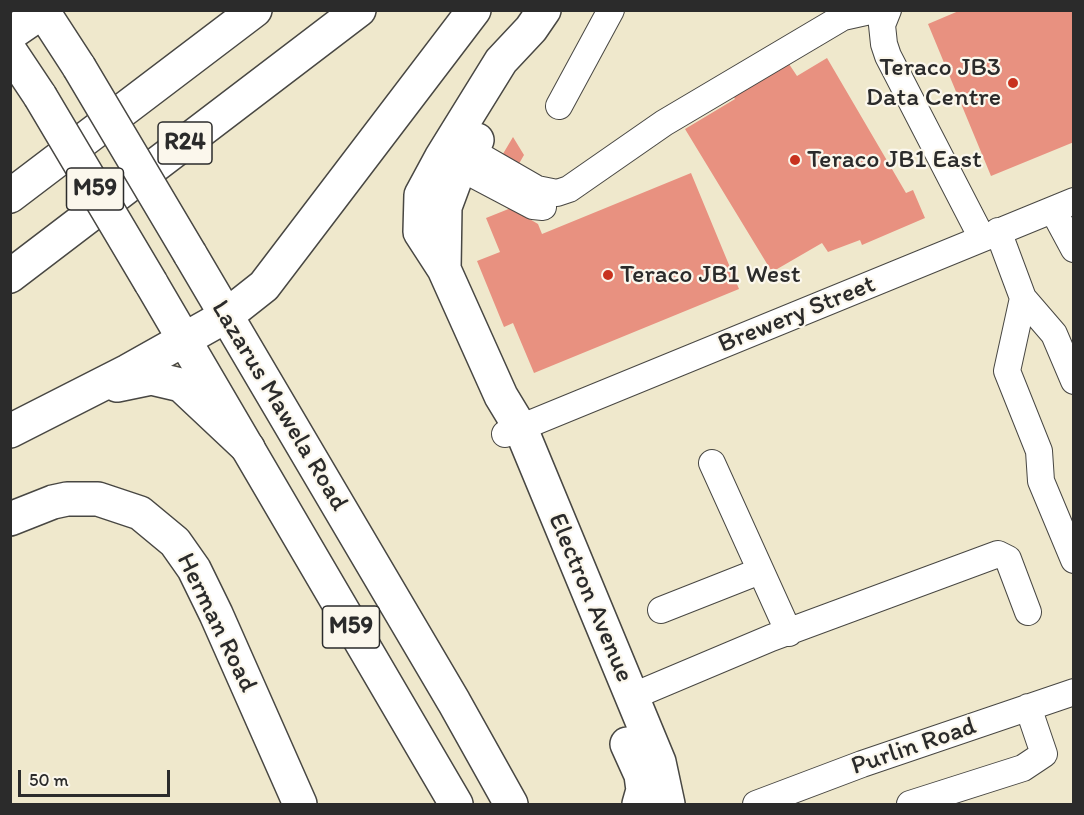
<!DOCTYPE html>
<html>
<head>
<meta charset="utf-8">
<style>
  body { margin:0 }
  #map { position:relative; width:1084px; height:815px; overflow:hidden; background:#efe8cc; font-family:Itim,sans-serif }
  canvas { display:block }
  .frame { position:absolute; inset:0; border:12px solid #2b2b2b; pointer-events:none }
  .scale { position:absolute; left:18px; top:770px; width:152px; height:27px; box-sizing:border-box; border:3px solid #2b2b2b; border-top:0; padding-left:8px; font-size:18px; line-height:21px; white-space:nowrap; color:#2b2b2b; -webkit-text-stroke:4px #fbf7ec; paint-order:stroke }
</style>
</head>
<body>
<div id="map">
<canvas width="1084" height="815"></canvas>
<div class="frame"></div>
<div class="scale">50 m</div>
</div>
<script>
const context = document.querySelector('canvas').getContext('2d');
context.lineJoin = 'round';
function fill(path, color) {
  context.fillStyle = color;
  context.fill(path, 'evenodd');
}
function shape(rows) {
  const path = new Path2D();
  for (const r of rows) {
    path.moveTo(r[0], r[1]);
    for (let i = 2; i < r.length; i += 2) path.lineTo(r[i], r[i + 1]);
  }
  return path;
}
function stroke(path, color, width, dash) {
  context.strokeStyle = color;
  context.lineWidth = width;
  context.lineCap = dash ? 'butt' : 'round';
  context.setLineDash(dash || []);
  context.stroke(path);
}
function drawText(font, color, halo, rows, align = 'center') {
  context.font = font + ' Itim,sans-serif';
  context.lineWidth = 4.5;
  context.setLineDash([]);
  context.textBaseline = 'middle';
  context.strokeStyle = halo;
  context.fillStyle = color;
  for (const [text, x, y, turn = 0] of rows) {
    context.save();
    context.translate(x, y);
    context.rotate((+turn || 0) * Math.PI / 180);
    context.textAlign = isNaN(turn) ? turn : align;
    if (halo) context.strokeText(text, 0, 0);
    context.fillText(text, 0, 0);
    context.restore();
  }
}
const building = shape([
  [961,10,1074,10,1074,142,991,176,928,24],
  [827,58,906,193,913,190,925,218,862,245,860,240,828,252,822,243,772,272,685,129,735,99,729,89,787,61,797,76],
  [513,137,524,155,505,188,488,179],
  [691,173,739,289,534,373,513,323,504,327,477,261,500,252,486,218,511,208,538,224,542,234]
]);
const minor = shape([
  [888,10,882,25,884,44,888,56,982,238],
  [559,106,611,10],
  [453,155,478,155,537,189,557,193,569,189,664,123,843,17,870,11,885,16],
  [461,168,533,206,543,207],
  [1053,210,1074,249],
  [998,231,1023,298,1054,334,1074,381],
  [1023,298,1007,371,1039,451,1041,481,1074,560],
  [505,434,1074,201],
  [712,463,789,633],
  [661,610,760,571],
  [631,697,771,638,998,554,1008,559,1028,612],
  [756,804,862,764,1074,692],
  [910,804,1023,768,1044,754,1028,707]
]);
const major = shape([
  [42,10,79,67],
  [544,10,531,29,501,61,441,158,421,195,420,232,444,269,501,396,521,429,659,762,668,804],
  [10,51,40,96],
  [190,254,454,702,511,804],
  [444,269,445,207,455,180,477,140],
  [151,283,456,804],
  [10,519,53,502,67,499,98,499,140,513,175,542,194,569,216,614,300,804],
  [627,744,641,775,643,790,639,804]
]);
const highway = shape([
  [10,34,45,10],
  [10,196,255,10],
  [10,276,359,10],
  [117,385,151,378,181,385,248,448],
  [10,431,128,371,226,316,264,286,474,10]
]);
const majorBridge = shape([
  [79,67,190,254],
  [40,96,151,283]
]);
const markers = [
  [1013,83,6,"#c8321e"],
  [795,160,6,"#c8321e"],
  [608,275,6,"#c8321e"]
];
const shields = [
  [185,143,54],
  [95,189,57],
  [351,627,57]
];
const shieldNames = [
  ["R24",185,143],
  ["M59",95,189],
  ["M59",351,627]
];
const poiNames = [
  ["Teraco JB3",1001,68,"right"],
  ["Data Centre",1001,98,"right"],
  ["Teraco JB1 East",807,160],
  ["Teraco JB1 West",620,275]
];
const streetNames = [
  ["Brewery Street",797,315,-22],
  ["Lazarus Mawela Road",279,406,59],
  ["Electron Avenue",590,598,67],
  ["Herman Road",216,623,64],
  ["Purlin Road",914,747,-19]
];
fill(building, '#e89180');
stroke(minor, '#484743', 28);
stroke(major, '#484743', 36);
stroke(highway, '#484743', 36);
stroke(minor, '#fff', 26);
stroke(major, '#fff', 33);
stroke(highway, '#fff', 33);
stroke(majorBridge, '#484743', 36, []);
stroke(majorBridge, '#fff', 33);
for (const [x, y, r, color] of markers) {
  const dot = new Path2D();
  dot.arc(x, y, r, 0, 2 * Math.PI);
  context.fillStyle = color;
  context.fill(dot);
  stroke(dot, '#fbf7ec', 2);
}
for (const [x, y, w] of shields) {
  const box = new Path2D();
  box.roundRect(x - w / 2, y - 21, w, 42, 4.5);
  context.fillStyle = '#fbf7ec';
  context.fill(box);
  stroke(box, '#2b2b2b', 1.5);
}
drawText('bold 24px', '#2b2b2b', null, shieldNames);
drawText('26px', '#2b2b2b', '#fbf7ec', poiNames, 'left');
drawText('26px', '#2b2b2b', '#fbf7ec', streetNames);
</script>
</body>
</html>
